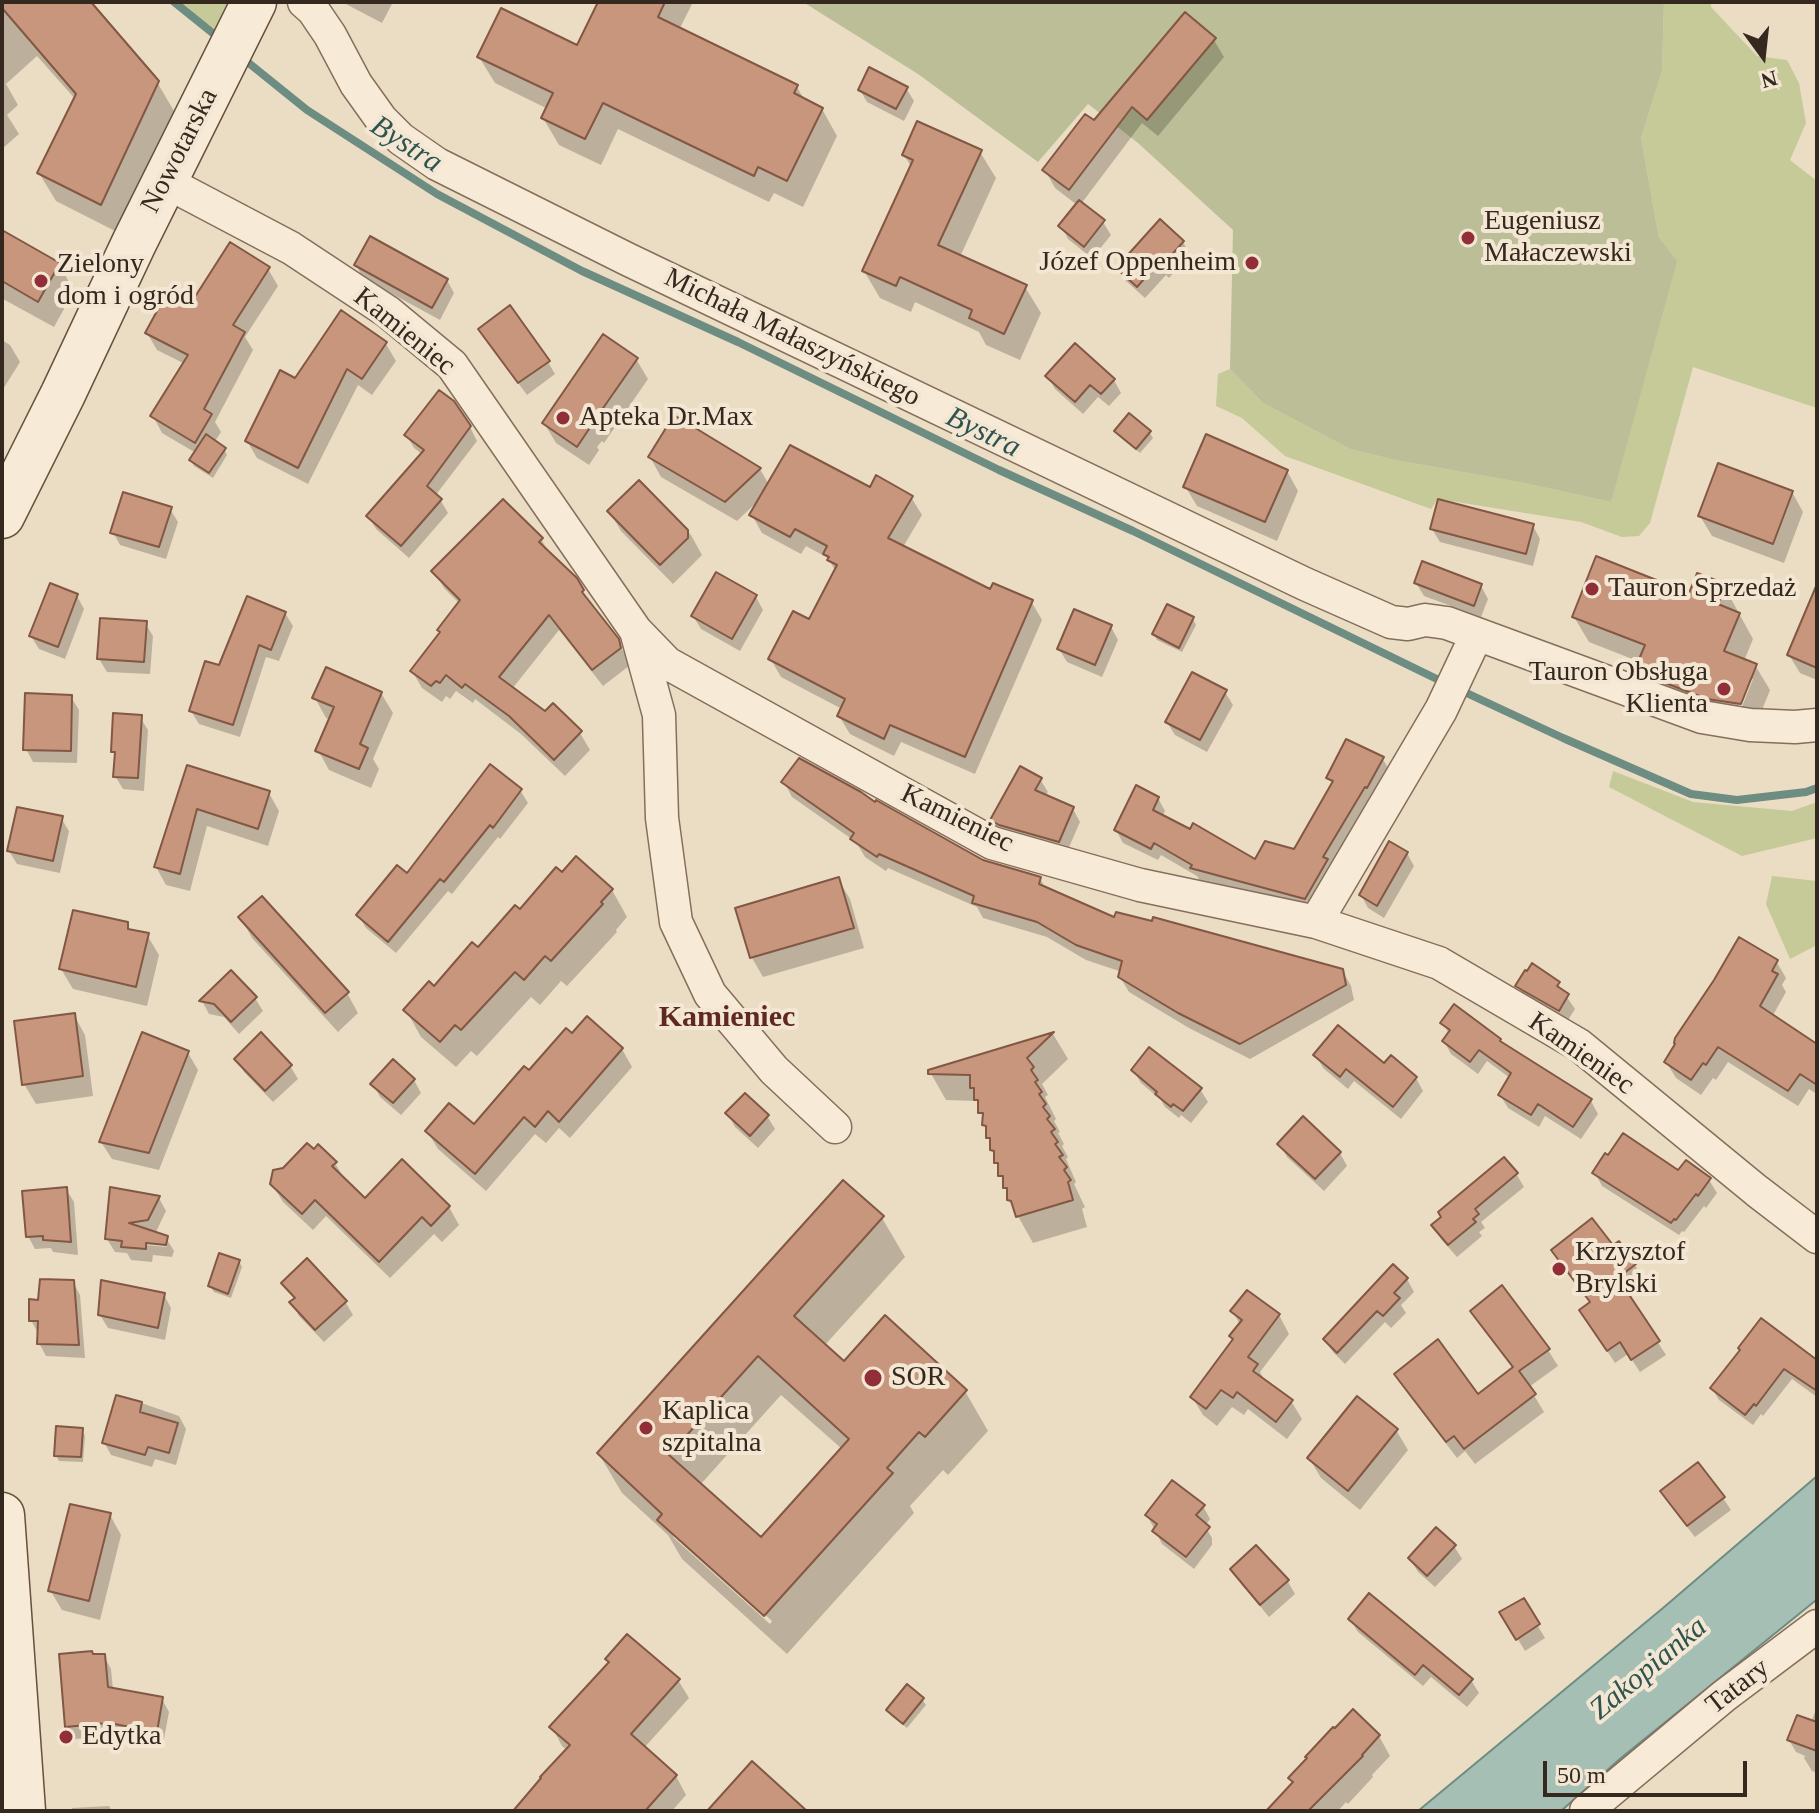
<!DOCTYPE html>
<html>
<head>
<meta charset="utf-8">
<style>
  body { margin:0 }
  #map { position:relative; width:1819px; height:1813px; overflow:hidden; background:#ebddc4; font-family:Georgia,serif }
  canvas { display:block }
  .frame { position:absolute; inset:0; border:4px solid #35281f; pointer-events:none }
  .north { position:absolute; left:1723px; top:16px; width:80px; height:80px; -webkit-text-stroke:6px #f3e7d3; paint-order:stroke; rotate:165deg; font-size:22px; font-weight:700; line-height:32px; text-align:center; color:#35281f }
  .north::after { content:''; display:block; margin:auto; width:28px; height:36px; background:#35281f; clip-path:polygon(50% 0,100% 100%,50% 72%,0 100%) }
  .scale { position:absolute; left:1543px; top:1761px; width:204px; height:36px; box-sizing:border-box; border:4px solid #35281f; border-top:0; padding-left:10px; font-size:24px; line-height:28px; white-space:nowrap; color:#35281f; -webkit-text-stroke:6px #f3e7d3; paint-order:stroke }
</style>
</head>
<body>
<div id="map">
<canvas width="1819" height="1813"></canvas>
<div class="frame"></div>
<div class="north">N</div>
<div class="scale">50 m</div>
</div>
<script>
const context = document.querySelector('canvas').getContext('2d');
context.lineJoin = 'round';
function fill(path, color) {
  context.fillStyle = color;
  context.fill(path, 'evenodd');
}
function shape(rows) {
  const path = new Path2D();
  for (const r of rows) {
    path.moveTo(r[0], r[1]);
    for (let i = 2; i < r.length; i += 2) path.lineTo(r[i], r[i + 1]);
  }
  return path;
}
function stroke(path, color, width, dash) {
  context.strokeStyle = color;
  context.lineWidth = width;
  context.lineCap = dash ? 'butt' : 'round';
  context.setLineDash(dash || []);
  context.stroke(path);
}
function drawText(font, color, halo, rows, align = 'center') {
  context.font = font + ' Georgia,serif';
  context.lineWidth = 8;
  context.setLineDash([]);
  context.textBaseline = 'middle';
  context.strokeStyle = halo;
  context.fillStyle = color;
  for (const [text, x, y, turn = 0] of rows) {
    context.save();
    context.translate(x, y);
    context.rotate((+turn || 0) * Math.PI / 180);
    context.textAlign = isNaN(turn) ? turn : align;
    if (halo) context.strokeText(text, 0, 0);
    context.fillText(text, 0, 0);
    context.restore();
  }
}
const green = shape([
  [174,2,229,2,214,34],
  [1664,2,1711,2,1711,7,1757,56,1787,60,1799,83,1806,123,1790,160,1817,181,1817,408,1693,367,1650,523,1639,536,1622,537,1581,522,1438,499,1431,509,1285,456,1242,418,1216,406,1218,374,1230,369,1263,403,1350,449,1395,460,1524,483,1611,502,1659,238,1641,138,1662,71],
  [1613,771,1693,802,1792,811,1817,802,1817,838,1742,856,1609,787],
  [1772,876,1817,881,1817,945,1790,959,1766,904]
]);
const cemetery = shape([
  [803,2,1664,2,1662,71,1641,138,1659,238,1677,261,1611,502,1524,483,1395,460,1350,449,1263,403,1230,369,1233,230,1138,143,1088,104,1038,162,918,74]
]);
const water = shape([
  [1817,1476,1817,1599,1815,1601,1621,1758,1561,1811,1418,1811,1663,1608,1817,1476]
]);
const shadow = shape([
  [2,2,88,2,157,82,174,111,117,232,56,201,39,173,76,100,37,56,6,84,18,105,7,115,19,134,2,149],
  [342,2,393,2,382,23],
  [600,2,693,2,679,30,797,87,805,101,822,109,837,136,803,207,774,193,769,202,618,129,601,165,559,145,543,118,548,109,495,83,479,57,578,47],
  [1214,40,1224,57,1158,136,1142,123,1081,204,1103,222,1111,235,1095,255,1088,255,1068,239,1061,226,1077,205,1055,188,1045,170,1094,123],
  [906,88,914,101,904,121,867,102,860,90],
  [980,152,996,178,960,257,1025,287,1041,313,1020,360,986,345,979,332,915,302,911,312,880,298,864,271,912,168,904,155],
  [1183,242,1190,255,1169,278,1166,275,1145,298,1126,281,1119,268],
  [2,246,59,264,74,291,54,327,3,299],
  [356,265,447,280,454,293,440,320,363,278],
  [268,269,278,286,245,337,253,350,215,422,221,432,214,443,224,449,227,455,213,478,194,466,191,460,196,453,162,433,153,416,185,364,157,350,147,333,192,306],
  [2,340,10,345,20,362,2,391],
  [488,342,548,362,555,374,527,395],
  [386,344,396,361,372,395,358,385,308,484,257,458,247,441,295,380],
  [636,359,648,379,604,443,602,441,597,447,599,450,589,465,556,443,544,423],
  [1048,377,1114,380,1121,393,1109,406,1098,397,1083,414,1055,389],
  [1129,416,1150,433,1153,438,1140,453,1120,437,1117,431],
  [470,427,477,441,435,496,441,501,448,513,409,558,376,529,368,516,422,454,414,448,407,436],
  [650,457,760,469,769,485,870,489,911,497,922,515,903,547,991,592,1031,601,1042,620,975,774,901,742,894,756,850,734,839,716,842,709,781,677,770,658,810,622,836,572,828,558,806,546,801,554,762,533,752,515,758,501,737,521,661,477],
  [1287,471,1298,491,1277,541,1197,506,1185,486],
  [639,482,691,535,702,555,673,584,621,531,609,511],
  [1792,492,1803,512,1784,563,1712,536,1700,516],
  [170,509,178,522,166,559,120,545,113,532],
  [1533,526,1540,539,1533,566,1440,542,1432,529],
  [541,539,551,556,583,591,593,609,617,640,627,658,629,666,603,686,559,630,512,689,545,714,553,706,580,733,590,750,565,776,521,734,475,699,473,703,456,691,450,699,446,696,442,702,422,688,412,671,460,604,444,588,434,571],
  [1416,583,1481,586,1488,599,1481,617,1424,596],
  [1724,586,1753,639,1744,661,1755,665,1770,690,1755,728,1651,696,1636,671,1640,662,1589,642,1574,617,1690,595],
  [1748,679,1753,679,1739,714,1736,713],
  [1817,589,1817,680,1800,673,1789,655],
  [77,596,84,609,65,659,39,649,31,636],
  [756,597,763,610,740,651,701,629,693,616],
  [285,613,293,626,279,661,266,657,240,737,199,724,191,711,220,668],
  [1193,619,1196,625,1182,652,1157,640,1154,634],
  [145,623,153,636,150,674,107,672,99,659],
  [1111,627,1118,640,1102,677,1067,662,1059,649],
  [1225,692,1233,705,1207,752,1175,735,1167,722],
  [381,693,393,713,373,759,379,769,371,788,329,770,318,750,331,720,326,718,315,698],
  [71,697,79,710,77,763,33,762,26,749],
  [140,717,148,730,144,791,123,789,115,776,116,757,113,751],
  [1382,758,1390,771,1312,911,1200,881,1197,876,1161,855,1158,860,1123,843,1116,830,1158,798,1165,811,1162,817,1256,861,1295,852,1333,785,1328,778],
  [188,767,269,793,279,811,268,846,207,826,190,891,166,885,156,867],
  [1040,779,1048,792,1045,796,1073,809,1080,822,1066,854,1000,833,992,820],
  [784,782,982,862,1040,878,1046,890,1115,920,1342,970,1351,986,1354,1000,1250,1059,1189,1028,1129,992,1120,977,1122,972,1086,960,1047,937,983,918,977,907,888,868,886,871,865,857,856,842,792,797],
  [520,790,528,803,500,839,498,837,452,894,448,891,396,953,366,928,358,915,407,876],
  [61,818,69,831,60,873,17,864,9,851],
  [1407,853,1414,866,1384,918,1368,908,1361,895],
  [838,879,850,899,864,948,763,977,752,958,738,909],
  [612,890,627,917,616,930,617,932,567,986,561,981,540,1005,531,997,477,1056,471,1051,456,1067,421,1037,406,1010,434,988,520,912],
  [241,918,347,993,358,1013,338,1032,252,938],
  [127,924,131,932,147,935,159,955,147,1006,73,989,61,969],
  [1776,961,1786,978,1782,985,1786,992,1772,1017,1817,1046,1817,1094,1809,1089,1798,1106,1728,1062,1716,1080,1713,1078,1701,1095,1676,1078,1666,1062],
  [1558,984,1575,1009,1566,1023,1525,999,1518,986],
  [255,998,263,1011,239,1034,224,1017,209,1014,202,1001],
  [74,1015,85,1035,93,1096,36,1104,24,1084],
  [1443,1023,1500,1040,1503,1046,1591,1101,1598,1114,1581,1139,1545,1116,1539,1127,1508,1108,1500,1095,1510,1078,1487,1061,1478,1074,1451,1054,1444,1041,1449,1034],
  [1053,1034,1068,1059,1042,1084,1048,1095,1045,1097,1056,1119,1054,1121,1060,1132,1058,1133,1064,1144,1062,1146,1068,1157,1066,1159,1076,1182,1074,1184,1085,1207,1082,1209,1087,1227,1033,1243,1009,1200,1009,1195,992,1150,992,1144,988,1137,984,1120,977,1101,946,1100,930,1072],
  [572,1036,622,1049,632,1067,570,1138,559,1128,546,1143,535,1134,486,1191,438,1149,427,1131,474,1127,529,1073],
  [188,1053,198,1070,159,1170,112,1159,101,1142],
  [1316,1055,1384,1066,1416,1078,1423,1091,1401,1119,1354,1081,1348,1089,1323,1068],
  [236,1059,290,1066,298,1079,273,1102,244,1072],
  [1133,1070,1200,1089,1208,1102,1191,1123,1181,1115,1179,1118,1165,1107,1161,1100,1141,1083],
  [414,1080,421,1093,401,1115,380,1097,373,1084],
  [728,1114,767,1116,775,1129,758,1148,735,1127],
  [1280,1144,1340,1153,1347,1166,1324,1191,1287,1157],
  [1504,1160,1517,1175,1524,1187,1481,1222,1485,1228,1479,1232,1482,1236,1457,1257,1441,1239,1434,1226],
  [335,1163,345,1180,365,1200,449,1207,459,1225,442,1242,434,1234,390,1278,326,1216,313,1230,283,1202,272,1184],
  [1595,1173,1679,1173,1709,1180,1717,1193,1706,1208,1704,1206,1684,1232,1682,1231,1679,1235,1602,1186],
  [66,1189,74,1202,78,1255,53,1252,51,1248,35,1249,28,1236],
  [159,1198,166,1211,155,1234,166,1238,174,1251,172,1257,153,1255,152,1262,131,1260,127,1253,115,1252,107,1239],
  [136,1240,158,1242,167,1247,136,1244],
  [882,1218,905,1257,824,1346,844,1364,965,1391,988,1431,948,1475,943,1470,910,1506,914,1513,787,1654,682,1559,668,1535,622,1493,599,1454],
  [781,1395,842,1449,761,1540,700,1485],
  [670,1529,772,1621,770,1624,674,1538],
  [1613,1248,1635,1265,1642,1278,1625,1291,1666,1355,1640,1372,1628,1354,1615,1363,1589,1323,1592,1304,1561,1263,1553,1250],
  [239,1261,242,1267,231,1298,214,1292,210,1286],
  [307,1261,346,1303,353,1315,324,1342,299,1316,292,1303,295,1300,283,1283],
  [1407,1279,1414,1292,1401,1305,1406,1313,1391,1328,1385,1322,1345,1364,1333,1352,1325,1340],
  [73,1282,80,1295,85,1358,46,1356,39,1343,38,1333,31,1320,40,1302],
  [164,1295,171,1308,165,1340,108,1328,100,1315],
  [1233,1311,1279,1315,1289,1334,1260,1372,1266,1383,1291,1401,1302,1419,1287,1439,1248,1409,1244,1415,1232,1407,1217,1426,1203,1415,1192,1397,1234,1341,1240,1325],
  [1473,1312,1548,1350,1558,1366,1529,1387,1544,1412,1475,1464,1465,1451,1457,1458,1406,1391,1397,1375,1478,1396,1513,1369,1482,1328],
  [1742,1351,1817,1361,1817,1397,1792,1379,1763,1416,1761,1414,1753,1425,1719,1400,1712,1388],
  [127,1398,179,1416,186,1429,176,1465,155,1459,152,1467,111,1455,104,1442],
  [82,1430,85,1436,83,1462,59,1461,56,1455],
  [1396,1430,1408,1450,1360,1510,1321,1478,1309,1458],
  [1663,1492,1723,1498,1731,1510,1695,1537,1670,1505],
  [1203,1506,1210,1519,1205,1526,1212,1538,1212,1545,1194,1569,1162,1544,1147,1515],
  [110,1515,121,1535,100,1620,62,1610,50,1590],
  [1454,1546,1462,1559,1435,1587,1418,1572,1410,1559],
  [1256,1548,1288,1582,1295,1594,1269,1617,1240,1582,1233,1569],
  [1523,1601,1545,1638,1525,1651,1502,1613],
  [1350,1619,1471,1680,1479,1693,1467,1707,1431,1677,1423,1686,1358,1632],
  [93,1656,104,1656,111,1669,113,1690,162,1699,169,1712,163,1744,117,1736,74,1739,67,1726],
  [678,1680,689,1698,644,1748,676,1776,686,1795,672,1811,516,1811,568,1751,562,1746,552,1727],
  [922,1699,926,1705,907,1728,891,1716,888,1710],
  [1817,1707,1817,1773,1812,1771,1804,1758,1805,1756,1796,1752,1789,1740,1811,1722],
  [1379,1736,1390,1756,1372,1775,1373,1777,1348,1804,1346,1802,1338,1811,1278,1811,1294,1783],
  [109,1806,112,1811,73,1811,72,1808]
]);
const stream = shape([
  [174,2,220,39],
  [240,56,307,110,437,194,582,271,738,342,999,470,1133,531,1445,683],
  [1458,689,1563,738,1691,794,1737,800,1806,792,1817,788]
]);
const building = shape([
  [2,2,91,2,159,81,101,205,37,173,76,94,2,8,2,2],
  [598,2,665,2,658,17,798,85,794,93,823,108,787,181,758,167,754,176,603,103,585,139,541,118,553,93,477,57,501,8,577,45,598,2],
  [1185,12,1216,38,1147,120,1132,107,1069,190,1042,170,1085,114,1094,120,1185,12],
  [869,67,908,87,896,109,858,90,869,67],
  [917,121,982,150,938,245,1027,285,1004,334,969,318,972,310,900,277,896,286,862,271,913,160,902,155,917,121],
  [1079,200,1105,220,1084,247,1058,226,1079,200],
  [1160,219,1184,241,1161,267,1158,263,1137,287,1116,268,1160,219],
  [2,230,60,263,38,302,2,281,2,230],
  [370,236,448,279,432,308,354,265,370,236],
  [230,242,270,267,233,325,245,332,204,409,212,414,195,443,150,416,188,355,145,333,168,291,191,303,230,242],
  [510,305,550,361,518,383,478,329,510,305],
  [341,310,387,342,362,379,347,369,298,468,245,441,280,370,295,378,341,310],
  [603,334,638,358,592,424,590,423,587,426,589,429,577,447,542,423,603,334],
  [1075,343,1115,379,1101,394,1090,385,1075,402,1045,376,1075,343],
  [439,390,454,401,471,426,427,486,442,499,401,546,366,516,424,450,404,435,439,390],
  [1129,413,1151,431,1136,449,1114,431,1129,413],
  [674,415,761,468,725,502,648,457,674,415],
  [206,434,226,448,209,473,189,460,206,434],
  [1206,434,1288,470,1265,522,1183,487,1206,434],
  [790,445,870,487,876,475,913,496,888,538,990,589,993,583,1033,600,965,757,890,725,884,739,837,716,845,699,768,659,793,611,809,619,837,565,827,560,829,557,823,554,827,546,795,529,790,537,749,515,790,445],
  [1718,463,1793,491,1773,544,1698,516,1718,463],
  [639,480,688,530,688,538,660,565,607,511,639,480],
  [123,492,172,507,159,547,110,533,123,492],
  [503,499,543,538,539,542,577,578,584,590,582,592,619,639,621,648,592,670,549,615,499,677,545,711,553,703,582,731,554,760,509,716,465,684,462,688,446,675,440,683,436,681,431,686,410,671,440,632,437,630,460,600,431,571,503,499],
  [1438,499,1534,524,1526,554,1430,529,1438,499],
  [1596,556,1689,593,1697,573,1726,584,1718,604,1740,613,1724,651,1757,664,1741,704,1707,699,1634,671,1645,645,1572,617,1596,556],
  [1422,561,1482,584,1474,606,1414,583,1422,561],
  [716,572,757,595,732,639,691,616,716,572],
  [50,583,78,594,58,647,29,636,50,583],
  [1817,584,1817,668,1787,655,1817,584],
  [247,596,286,612,271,650,259,645,233,725,189,711,205,661,219,665,247,596],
  [1167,604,1194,617,1179,648,1152,634,1167,604],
  [1074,609,1112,625,1095,665,1057,649,1074,609],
  [100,618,147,621,144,662,97,659,100,618],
  [326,667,382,692,360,744,368,748,359,769,315,751,334,707,312,698,326,667],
  [1192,672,1227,690,1200,740,1165,722,1192,672],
  [25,693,72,695,71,751,23,750,25,693],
  [113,713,142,715,138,778,113,777,115,752,111,752,113,713],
  [1346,739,1384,757,1367,788,1365,787,1323,857,1328,859,1305,899,1190,868,1192,865,1154,843,1151,849,1114,830,1136,785,1159,797,1153,810,1190,829,1193,823,1255,859,1265,841,1294,849,1333,781,1326,778,1346,739],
  [799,758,861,792,875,802,876,800,983,860,1041,877,1039,884,1114,917,1116,912,1152,921,1153,917,1343,969,1346,985,1240,1044,1178,1013,1118,977,1122,961,1076,945,1037,922,972,903,974,896,879,854,877,857,850,839,854,833,781,782,799,758],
  [490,764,522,789,493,828,490,825,444,882,440,879,388,942,356,915,397,865,407,873,490,764],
  [187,765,270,791,258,829,197,809,180,874,154,867,187,765],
  [1020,766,1042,778,1035,790,1074,807,1059,842,999,825,990,820,1020,766],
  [17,807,63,816,53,861,7,851,17,807],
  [1389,841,1408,852,1377,906,1359,895,1389,841],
  [576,856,613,889,601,902,603,904,551,961,545,956,524,980,515,972,461,1030,455,1025,440,1042,403,1010,429,981,434,986,472,942,478,947,515,905,520,909,556,867,562,872,576,856],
  [839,877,854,928,750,958,735,908,839,877],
  [262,896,349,992,325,1013,238,917,262,896],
  [73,910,128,922,128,929,149,933,136,987,59,969,73,910],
  [1739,937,1778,960,1772,971,1778,974,1760,1006,1817,1044,1817,1085,1800,1074,1788,1091,1718,1047,1706,1065,1703,1063,1691,1080,1664,1062,1675,1044,1674,1043,1675,1038,1714,980,1739,937],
  [1532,963,1560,982,1557,986,1569,994,1559,1011,1515,986,1525,970,1527,971,1532,963],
  [231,970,257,997,231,1022,214,1004,199,1001,231,970],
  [1454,1004,1501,1039,1500,1041,1592,1099,1573,1127,1538,1104,1531,1115,1498,1095,1511,1073,1479,1050,1470,1062,1442,1041,1450,1030,1440,1023,1454,1004],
  [75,1013,83,1076,22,1085,14,1021,75,1013],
  [587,1016,623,1048,559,1122,548,1111,535,1127,524,1117,475,1174,425,1131,449,1103,474,1124,524,1066,529,1070,566,1028,572,1033,587,1016],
  [1338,1025,1384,1063,1391,1055,1417,1077,1393,1107,1346,1069,1340,1077,1313,1055,1338,1025],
  [142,1032,189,1051,149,1153,99,1142,142,1032],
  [261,1032,292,1065,265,1091,234,1059,261,1032],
  [1054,1032,1027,1058,1034,1067,1031,1070,1038,1080,1035,1082,1042,1092,1039,1094,1046,1104,1043,1107,1050,1116,1047,1119,1055,1129,1051,1132,1058,1142,1055,1144,1063,1155,1059,1157,1067,1167,1064,1170,1071,1180,1068,1182,1073,1200,1016,1217,1011,1201,1007,1200,1007,1188,1003,1188,1003,1176,998,1176,998,1163,994,1163,994,1151,990,1150,990,1138,986,1138,986,1126,982,1125,983,1113,978,1113,978,1100,974,1100,974,1088,970,1088,970,1075,928,1074,928,1070,1054,1032],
  [1149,1047,1202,1088,1183,1111,1173,1104,1171,1107,1155,1094,1157,1092,1131,1070,1149,1047],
  [393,1059,415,1079,393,1103,370,1084,393,1059],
  [745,1093,769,1115,750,1136,725,1113,745,1093],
  [1303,1116,1341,1152,1315,1179,1277,1144,1303,1116],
  [1623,1133,1678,1170,1686,1160,1711,1178,1698,1196,1696,1194,1676,1220,1674,1219,1671,1223,1592,1173,1605,1153,1608,1155,1623,1133],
  [307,1143,314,1149,318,1144,337,1162,332,1166,365,1198,402,1159,450,1206,431,1226,422,1217,379,1262,315,1200,302,1214,270,1184,273,1170,283,1168,307,1143],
  [1504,1157,1518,1173,1475,1209,1479,1214,1473,1219,1476,1222,1448,1245,1431,1225,1441,1217,1438,1212,1504,1157],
  [843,1180,884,1216,794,1316,844,1361,885,1315,967,1390,925,1437,919,1432,887,1468,893,1473,764,1616,657,1520,662,1514,597,1453,843,1180],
  [758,1356,849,1439,761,1537,669,1455,758,1356],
  [67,1187,71,1242,43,1240,43,1236,26,1237,22,1191,67,1187],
  [110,1187,160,1196,148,1220,129,1223,168,1236,166,1245,146,1243,146,1249,121,1247,122,1241,105,1239,110,1187],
  [1592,1218,1613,1245,1619,1241,1636,1264,1618,1278,1660,1341,1631,1360,1620,1342,1607,1351,1579,1310,1590,1302,1551,1250,1592,1218],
  [219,1253,240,1260,228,1294,208,1286,219,1253],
  [307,1258,347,1301,315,1330,289,1302,295,1298,281,1283,307,1258],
  [1393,1264,1408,1278,1394,1293,1400,1298,1383,1316,1377,1311,1337,1353,1323,1339,1393,1264],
  [40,1279,74,1280,79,1345,37,1344,38,1321,29,1321,29,1299,38,1300,40,1279],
  [101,1280,165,1293,158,1328,98,1315,101,1280],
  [1502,1285,1550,1349,1519,1371,1536,1394,1464,1449,1454,1436,1446,1442,1394,1374,1438,1339,1478,1394,1513,1367,1470,1311,1502,1285],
  [1247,1290,1280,1314,1248,1357,1258,1364,1253,1371,1293,1400,1276,1422,1237,1392,1233,1398,1221,1390,1206,1409,1190,1397,1233,1339,1229,1336,1242,1320,1230,1311,1247,1290],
  [1761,1318,1817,1360,1817,1391,1784,1369,1756,1406,1754,1404,1745,1415,1710,1388,1740,1350,1738,1348,1761,1318],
  [116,1395,142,1402,140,1412,178,1423,169,1453,148,1447,145,1455,102,1443,116,1395],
  [1357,1396,1398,1429,1348,1491,1307,1458,1357,1396],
  [56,1426,83,1428,81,1457,54,1456,56,1426],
  [1698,1462,1725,1497,1687,1526,1660,1491,1698,1462],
  [1172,1480,1205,1505,1196,1515,1210,1527,1186,1557,1152,1531,1157,1524,1145,1515,1172,1480],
  [70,1504,111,1513,89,1601,48,1591,70,1504],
  [1436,1527,1456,1545,1427,1576,1408,1558,1436,1527],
  [1256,1545,1289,1580,1260,1605,1230,1569,1256,1545],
  [1369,1593,1473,1679,1459,1695,1423,1665,1415,1675,1348,1619,1369,1593],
  [1524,1598,1540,1624,1516,1640,1499,1612,1524,1598],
  [627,1634,680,1679,631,1734,677,1775,645,1811,513,1811,541,1778,540,1777,570,1745,549,1727,609,1662,605,1659,627,1634],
  [92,1651,93,1654,105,1654,108,1687,163,1697,157,1732,109,1723,65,1727,59,1654,92,1651],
  [907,1684,924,1698,903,1724,886,1710,907,1684],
  [1353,1709,1380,1735,1362,1755,1363,1756,1308,1811,1266,1811,1293,1782,1288,1778,1307,1758,1305,1757,1333,1727,1335,1728,1353,1709],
  [1797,1715,1817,1722,1817,1751,1787,1740,1797,1715],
  [752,1761,807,1811,707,1811,752,1761]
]);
const street = shape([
  [304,2,313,10,330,35,356,84,381,119,401,139,437,164,627,259,1305,584,1391,622,1408,624,1425,620,1447,623,1702,717,1750,725,1795,727,1817,725],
  [164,181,291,248,388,312,452,365,636,631,659,715,662,818,676,922,710,994,774,1070,835,1127],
  [636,631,667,663,992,843,1140,885,1316,922,1439,963,1579,1045,1757,1191,1817,1237],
  [1316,922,1441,710,1477,634],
  [1586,1811,1724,1696,1817,1626]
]);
const secondary = shape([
  [2,516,63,394,134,243,254,2],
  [2,1515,23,1811]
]);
const markers = [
  [1468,238,8,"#902f37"],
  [1252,263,8,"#902f37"],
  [41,281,8,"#902f37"],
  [563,418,8,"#902f37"],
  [1592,589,8,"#902f37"],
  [1724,689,8,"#902f37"],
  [1559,1269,8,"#902f37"],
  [873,1378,10,"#902f37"],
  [646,1428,8,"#902f37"],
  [66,1737,8,"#902f37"]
];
const streetNames = [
  ["Nowotarska",180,151,-63],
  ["Kamieniec",404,332,39],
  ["Michała Małaszyńskiego",792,338,26],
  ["Kamieniec",957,819,26],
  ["Kamieniec",1581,1054,35],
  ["Tatary",1738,1687,-38]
];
const poiNames = [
  ["Eugeniusz",1484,222],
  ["Małaczewski",1484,254],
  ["Józef Oppenheim",1236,263,"right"],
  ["Zielony",57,265],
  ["dom i ogród",57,297],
  ["Apteka Dr.Max",579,418],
  ["Tauron Sprzedaż",1608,589],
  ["Tauron Obsługa",1708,673,"right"],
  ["Klienta",1708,705,"right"],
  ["Krzysztof",1575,1253],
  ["Brylski",1575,1285],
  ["SOR",891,1378],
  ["Kaplica",662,1412],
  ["szpitalna",662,1444],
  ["Edytka",82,1737]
];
const waterNames = [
  ["Bystra",406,145,33],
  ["Bystra",983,433,26],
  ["Zakopianka",1649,1669,-40]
];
const neighbourhoodNames = [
  ["Kamieniec",727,1018]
];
fill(green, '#c6c998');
fill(cemetery, '#bcbe97');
fill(water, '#a6bfb5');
stroke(water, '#6d8c82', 2);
fill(shadow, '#0003');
stroke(stream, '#6d8c82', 8);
fill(building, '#c7967c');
stroke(building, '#825743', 2);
stroke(street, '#856e5b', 35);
stroke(secondary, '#66503f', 47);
stroke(street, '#f7ebd7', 32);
stroke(secondary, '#f7ebd7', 44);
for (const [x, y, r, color] of markers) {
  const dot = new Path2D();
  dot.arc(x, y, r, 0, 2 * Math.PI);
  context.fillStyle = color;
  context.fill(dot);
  stroke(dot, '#f3e7d3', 3);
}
drawText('28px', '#35281f', '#f3e7d3', streetNames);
drawText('28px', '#35281f', '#f3e7d3', poiNames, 'left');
drawText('italic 30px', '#2f544f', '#f3e7d3', waterNames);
drawText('bold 30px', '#5f2921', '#f3e7d3', neighbourhoodNames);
</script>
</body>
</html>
